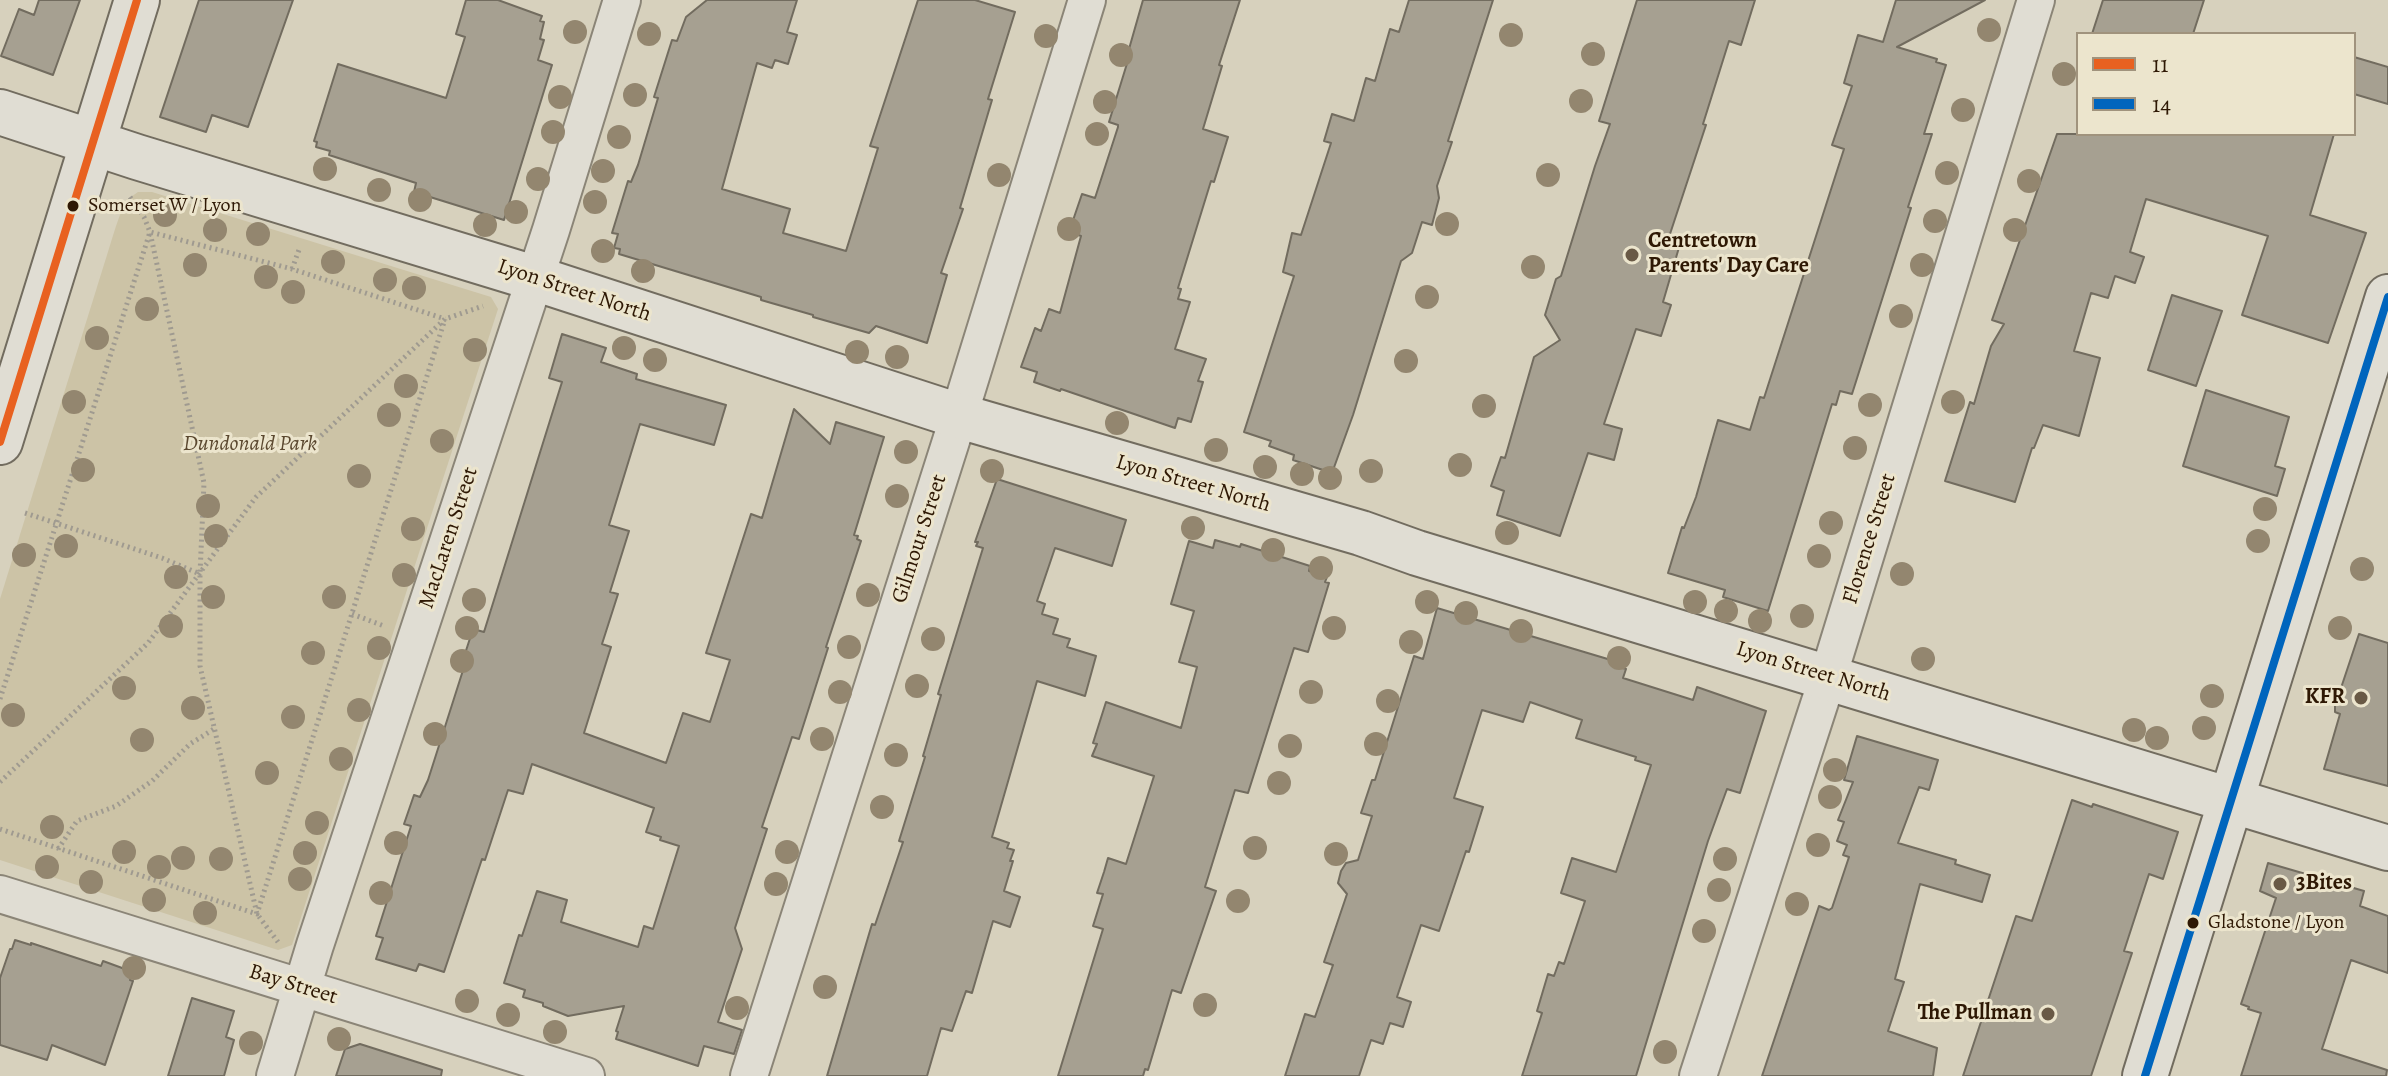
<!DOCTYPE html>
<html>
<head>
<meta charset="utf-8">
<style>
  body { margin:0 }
  #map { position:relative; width:2388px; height:1076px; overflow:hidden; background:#d7d1bd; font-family:Alegreya,serif }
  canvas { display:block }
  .legend { position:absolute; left:2076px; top:32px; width:280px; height:104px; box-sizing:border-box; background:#ece5cd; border:2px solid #a0937d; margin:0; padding:10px 14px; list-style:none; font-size:24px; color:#2e1804 }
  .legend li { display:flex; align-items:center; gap:16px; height:40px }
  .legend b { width:40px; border:2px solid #a0937d }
</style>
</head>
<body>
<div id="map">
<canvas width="2388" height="1076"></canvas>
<ul class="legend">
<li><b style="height:10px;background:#e86120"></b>11</li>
<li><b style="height:10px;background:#0065bd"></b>14</li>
</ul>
</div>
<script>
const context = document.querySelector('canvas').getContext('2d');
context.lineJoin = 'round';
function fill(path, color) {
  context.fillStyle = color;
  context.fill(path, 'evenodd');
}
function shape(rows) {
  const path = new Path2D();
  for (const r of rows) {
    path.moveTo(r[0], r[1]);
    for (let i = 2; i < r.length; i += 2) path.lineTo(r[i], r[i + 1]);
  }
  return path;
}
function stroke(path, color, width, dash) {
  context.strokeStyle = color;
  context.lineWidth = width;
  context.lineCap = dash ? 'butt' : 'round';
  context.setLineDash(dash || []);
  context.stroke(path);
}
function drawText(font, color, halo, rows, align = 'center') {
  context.font = font + ' Alegreya,serif';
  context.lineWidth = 6;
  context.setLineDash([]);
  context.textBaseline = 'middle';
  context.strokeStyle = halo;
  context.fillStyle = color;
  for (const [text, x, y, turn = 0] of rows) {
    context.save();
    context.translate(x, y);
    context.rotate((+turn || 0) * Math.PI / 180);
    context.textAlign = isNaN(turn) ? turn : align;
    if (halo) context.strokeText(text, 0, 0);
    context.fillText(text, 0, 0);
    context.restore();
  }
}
const green = shape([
  [138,192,152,192,491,297,498,309,292,945,278,950,0,860,0,599,116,226,125,201]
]);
const building = shape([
  [39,0,80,0,53,75,1,56,19,9,34,15,39,0],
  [199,0,293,0,248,127,212,115,206,132,160,117,199,0],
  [466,0,498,0,542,16,540,21,544,22,540,39,544,40,538,60,552,65,504,220,414,192,416,183,329,155,330,151,316,147,317,142,314,141,338,64,446,98,465,37,456,34,466,0],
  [707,0,797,0,787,32,797,35,788,64,775,60,772,68,757,63,722,189,790,209,783,233,846,251,878,148,870,146,918,0,975,0,1015,12,988,99,992,100,960,208,963,209,941,273,947,275,927,343,876,326,869,333,813,317,813,315,761,300,761,297,619,254,620,249,614,248,618,234,612,233,628,181,631,182,638,165,658,98,654,97,672,40,677,41,686,17,707,0],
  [1143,0,1240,0,1219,65,1222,66,1203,129,1228,137,1214,182,1211,181,1178,288,1181,289,1178,299,1190,302,1175,349,1206,359,1198,381,1203,382,1191,422,1178,418,1175,428,1061,389,1060,391,1034,382,1037,372,1021,367,1035,328,1041,331,1049,309,1060,313,1081,236,1069,232,1082,194,1095,198,1118,127,1118,125,1109,122,1129,57,1127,56,1143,0],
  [1409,0,1493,0,1448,141,1452,142,1437,186,1439,198,1432,225,1422,222,1412,253,1401,261,1353,415,1332,473,1293,460,1294,455,1269,446,1271,441,1244,432,1294,276,1283,272,1292,233,1301,235,1331,143,1324,141,1332,114,1354,121,1366,78,1375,81,1390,29,1399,32,1409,0],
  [1637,0,1755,0,1741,45,1729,41,1703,124,1706,125,1668,240,1680,244,1663,302,1671,305,1661,336,1636,329,1604,424,1622,429,1614,460,1588,453,1560,536,1497,515,1504,491,1491,486,1501,457,1505,458,1534,357,1560,340,1545,315,1556,279,1561,276,1595,166,1610,124,1599,121,1637,0],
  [1896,0,1985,0,1897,47,1937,59,1936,62,1946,65,1924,134,1932,134,1908,207,1911,208,1852,394,1840,391,1836,405,1832,404,1768,611,1723,597,1725,590,1668,573,1682,527,1684,528,1696,497,1718,420,1750,430,1760,397,1764,398,1844,149,1832,145,1852,86,1844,83,1858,35,1883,42,1896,0],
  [2103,0,2204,0,2193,34,2092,34,2103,0],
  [2354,57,2388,67,2388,104,2354,94,2354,57],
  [2057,134,2334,134,2310,215,2366,233,2328,343,2242,315,2268,236,2146,199,2130,252,2144,257,2135,283,2115,276,2108,298,2091,293,2074,351,2100,358,2079,436,2043,425,2034,448,2032,448,2015,502,1945,481,1970,402,1974,404,1991,346,2004,324,1992,320,2057,134],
  [2172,295,2222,311,2196,386,2148,370,2172,295],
  [562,334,606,348,601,362,637,374,636,379,726,405,714,445,640,424,609,525,629,531,610,592,618,594,602,644,611,647,584,733,666,763,683,713,710,722,730,660,706,653,751,514,762,518,794,409,830,444,836,422,884,437,854,535,858,536,857,539,861,541,826,647,828,648,799,739,792,737,762,827,767,829,735,928,742,949,718,1022,742,1030,734,1054,704,1046,698,1066,616,1039,618,1032,616,1031,624,1006,568,1016,543,1006,543,1003,523,997,525,990,504,983,519,935,522,936,537,891,567,900,561,922,638,947,644,926,653,929,679,846,660,840,661,837,646,832,654,808,532,764,523,794,508,790,485,860,482,859,444,972,419,964,416,971,376,959,383,938,376,936,411,826,404,824,414,795,420,797,428,780,465,664,462,663,473,629,484,632,562,382,549,378,562,334],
  [2206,390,2289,417,2275,466,2285,469,2277,496,2183,466,2206,390],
  [997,479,1126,520,1112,566,1055,548,1037,601,1045,604,1042,614,1058,619,1053,634,1070,639,1067,647,1096,656,1085,696,1037,681,992,837,1009,843,1007,848,1014,850,1010,861,1013,861,1004,891,1020,897,1010,927,993,921,972,993,966,991,952,1031,941,1028,927,1076,827,1076,872,924,875,925,903,842,899,841,925,757,923,756,941,695,938,694,983,548,976,546,978,542,975,542,997,479],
  [1215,540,1240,547,1241,544,1310,566,1309,571,1327,577,1325,582,1329,583,1308,652,1294,648,1248,793,1235,790,1205,887,1216,891,1181,993,1172,990,1148,1070,1145,1069,1143,1076,1058,1076,1103,929,1093,926,1103,894,1097,893,1104,872,1108,858,1126,864,1154,776,1092,756,1097,744,1093,743,1106,702,1181,728,1197,667,1179,662,1194,611,1171,604,1189,541,1213,548,1215,540],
  [1437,608,1611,660,1610,664,1626,669,1623,678,1693,700,1697,687,1766,711,1740,793,1727,789,1708,841,1636,1076,1522,1076,1542,1013,1537,1011,1548,974,1554,976,1559,962,1564,964,1585,901,1561,893,1572,858,1616,872,1651,765,1635,760,1636,757,1576,738,1582,720,1530,702,1523,722,1482,710,1454,798,1483,807,1469,852,1466,851,1439,931,1421,925,1397,997,1411,1002,1403,1027,1390,1023,1383,1044,1371,1040,1359,1076,1285,1076,1305,1014,1315,1017,1333,965,1324,962,1347,894,1338,883,1341,871,1346,863,1358,860,1372,816,1361,813,1372,780,1375,780,1414,656,1423,659,1437,608],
  [2359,634,2388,643,2388,786,2324,769,2340,714,2335,712,2335,706,2359,634],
  [1857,736,1938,760,1929,790,1919,787,1898,843,1956,860,1955,864,1990,875,1982,902,1920,884,1895,979,1904,982,1888,1031,1937,1048,1933,1076,1762,1076,1819,906,1829,910,1832,908,1849,857,1843,855,1847,845,1837,841,1844,822,1838,820,1853,782,1844,780,1857,736],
  [2072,800,2092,807,2093,804,2178,832,2163,879,2149,874,2124,951,2132,953,2091,1076,1963,1076,2016,916,2032,921,2072,800],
  [2268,863,2364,891,2360,906,2388,916,2388,973,2351,960,2322,1049,2387,1070,2386,1076,2241,1076,2261,1013,2248,1009,2249,1007,2241,1004,2276,898,2260,891,2268,863],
  [15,940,31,945,31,943,101,966,103,961,133,972,130,980,133,981,105,1065,52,1045,47,1060,0,1045,0,978,10,949,12,949,15,940],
  [192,998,234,1011,226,1037,234,1040,224,1076,168,1076,192,998],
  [360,1044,442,1070,441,1076,336,1076,345,1049,360,1044]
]);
const path = shape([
  [130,197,144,217,150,232,204,483,200,574,200,666,257,914,278,942],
  [292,269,300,247],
  [25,513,162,558,200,574],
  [352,614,384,626],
  [0,699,150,232,292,269,445,319],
  [0,782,148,643,256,497,445,319,483,306],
  [0,829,257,914,445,319],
  [58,849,77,821,116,806,152,781,190,744,214,729]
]);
const street = shape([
  [0,894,586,1076],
  [275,1076,315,945,551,230,622,0],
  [749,1076,951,441,1087,0],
  [1698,1076,1828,677,2036,0]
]);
const secondary = shape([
  [0,112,137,157,534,278,959,416,1361,533,1417,553,2388,848],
  [0,442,137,0],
  [2145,1076,2388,297]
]);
const bus1 = shape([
  [0,442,137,0]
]);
const bus2 = shape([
  [2145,1076,2388,297]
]);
const trees = [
  [1989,30],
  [575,32],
  [649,34],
  [1511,35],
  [1046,36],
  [1593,54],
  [1121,55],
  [2064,74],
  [635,95],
  [560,97],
  [1581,101],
  [1105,102],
  [1963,110],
  [553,132],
  [1097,134],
  [619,137],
  [325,169],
  [603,171],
  [1947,173],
  [999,175],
  [1548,175],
  [538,179],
  [2029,181],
  [379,190],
  [420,200],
  [595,202],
  [516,212],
  [165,215],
  [1935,221],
  [1447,224],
  [485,225],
  [1069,229],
  [215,230],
  [2015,230],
  [258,234],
  [603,251],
  [333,262],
  [195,265],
  [1922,265],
  [1533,267],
  [643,271],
  [266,277],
  [385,280],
  [414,288],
  [293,292],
  [1427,297],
  [147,309],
  [1901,316],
  [97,338],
  [624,348],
  [475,350],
  [857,352],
  [897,357],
  [655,360],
  [1406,361],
  [406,386],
  [74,402],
  [1953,402],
  [1870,405],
  [1484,406],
  [389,415],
  [1117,423],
  [442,441],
  [1855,448],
  [1216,450],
  [906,452],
  [1460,465],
  [1265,467],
  [83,470],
  [992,471],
  [1371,471],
  [1302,474],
  [359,476],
  [1330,478],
  [897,496],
  [208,506],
  [2265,509],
  [1831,523],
  [1193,528],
  [413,529],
  [1507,533],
  [216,536],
  [2258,541],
  [66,546],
  [1273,550],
  [24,555],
  [1819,556],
  [1321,568],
  [2362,569],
  [1902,574],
  [404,575],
  [176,577],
  [868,595],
  [213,597],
  [334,597],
  [474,600],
  [1427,602],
  [1695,602],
  [1726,611],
  [1466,613],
  [1802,616],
  [1760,621],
  [171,626],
  [467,628],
  [1334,628],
  [2340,628],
  [1521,631],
  [933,639],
  [1411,642],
  [849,647],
  [379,648],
  [313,653],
  [1619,658],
  [1923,659],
  [462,661],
  [917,686],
  [124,688],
  [840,692],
  [1311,692],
  [2212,696],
  [1388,701],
  [193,708],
  [359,710],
  [13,715],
  [293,717],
  [2204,728],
  [2134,730],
  [435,734],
  [2157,738],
  [822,739],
  [142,740],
  [1376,744],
  [1290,746],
  [896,755],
  [341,759],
  [1835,770],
  [267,773],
  [1279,783],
  [1830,797],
  [882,807],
  [317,823],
  [52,827],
  [396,843],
  [1818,845],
  [1255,848],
  [124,852],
  [787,852],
  [305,853],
  [1336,854],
  [183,858],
  [221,859],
  [1725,859],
  [47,867],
  [159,867],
  [300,879],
  [91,882],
  [776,884],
  [1719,890],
  [381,893],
  [154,900],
  [1238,901],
  [1797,904],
  [205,913],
  [1704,931],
  [134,968],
  [825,987],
  [467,1001],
  [1205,1005],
  [737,1008],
  [508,1015],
  [555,1032],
  [339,1039],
  [251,1043],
  [1665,1052]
];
const markers = [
  [73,206,7,"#2e1804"],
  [1632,255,8,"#695945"],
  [2361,698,8,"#695945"],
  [2280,884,8,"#695945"],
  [2193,923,7,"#2e1804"],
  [2048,1014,8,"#695945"]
];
const busNames = [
  ["Somerset W / Lyon",88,206],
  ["Gladstone / Lyon",2208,923]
];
const poiNames = [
  ["Centretown",1648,242],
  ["Parents' Day Care",1648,267],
  ["KFR",2345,698,"right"],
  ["3Bites",2296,884],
  ["The Pullman",2032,1014,"right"]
];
const streetNames = [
  ["Lyon Street North",574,291,18],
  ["Lyon Street North",1193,484,16],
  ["MacLaren Street",449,538,-72],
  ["Gilmour Street",920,539,-72],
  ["Florence Street",1870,539,-73],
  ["Lyon Street North",1813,672,17],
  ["Bay Street",293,985,17]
];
const parkNames = [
  ["Dundonald Park",250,445]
];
fill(green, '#ccc3a6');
fill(building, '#a6a091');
stroke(building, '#726c5f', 2);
stroke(street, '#8b8577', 40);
stroke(secondary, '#726c5f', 48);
stroke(path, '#9f9a90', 5, [2, 4]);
stroke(street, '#e0ddd3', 36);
stroke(secondary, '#e0ddd3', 44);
stroke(bus1, '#e86120', 8);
stroke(bus2, '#0065bd', 8);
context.fillStyle = '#93866f';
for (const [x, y] of trees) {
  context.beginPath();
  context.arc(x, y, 12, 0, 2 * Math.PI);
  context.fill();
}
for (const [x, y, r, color] of markers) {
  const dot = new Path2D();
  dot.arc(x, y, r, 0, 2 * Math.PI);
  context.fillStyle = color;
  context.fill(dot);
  stroke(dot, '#ece5cd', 3);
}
drawText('20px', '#2e1804', '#ece5cd', busNames, 'left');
drawText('bold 22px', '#2e1804', '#ece5cd', poiNames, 'left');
drawText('22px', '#2e1804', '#ece5cd', streetNames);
drawText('italic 22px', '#5b482f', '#ece5cd', parkNames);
</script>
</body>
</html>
